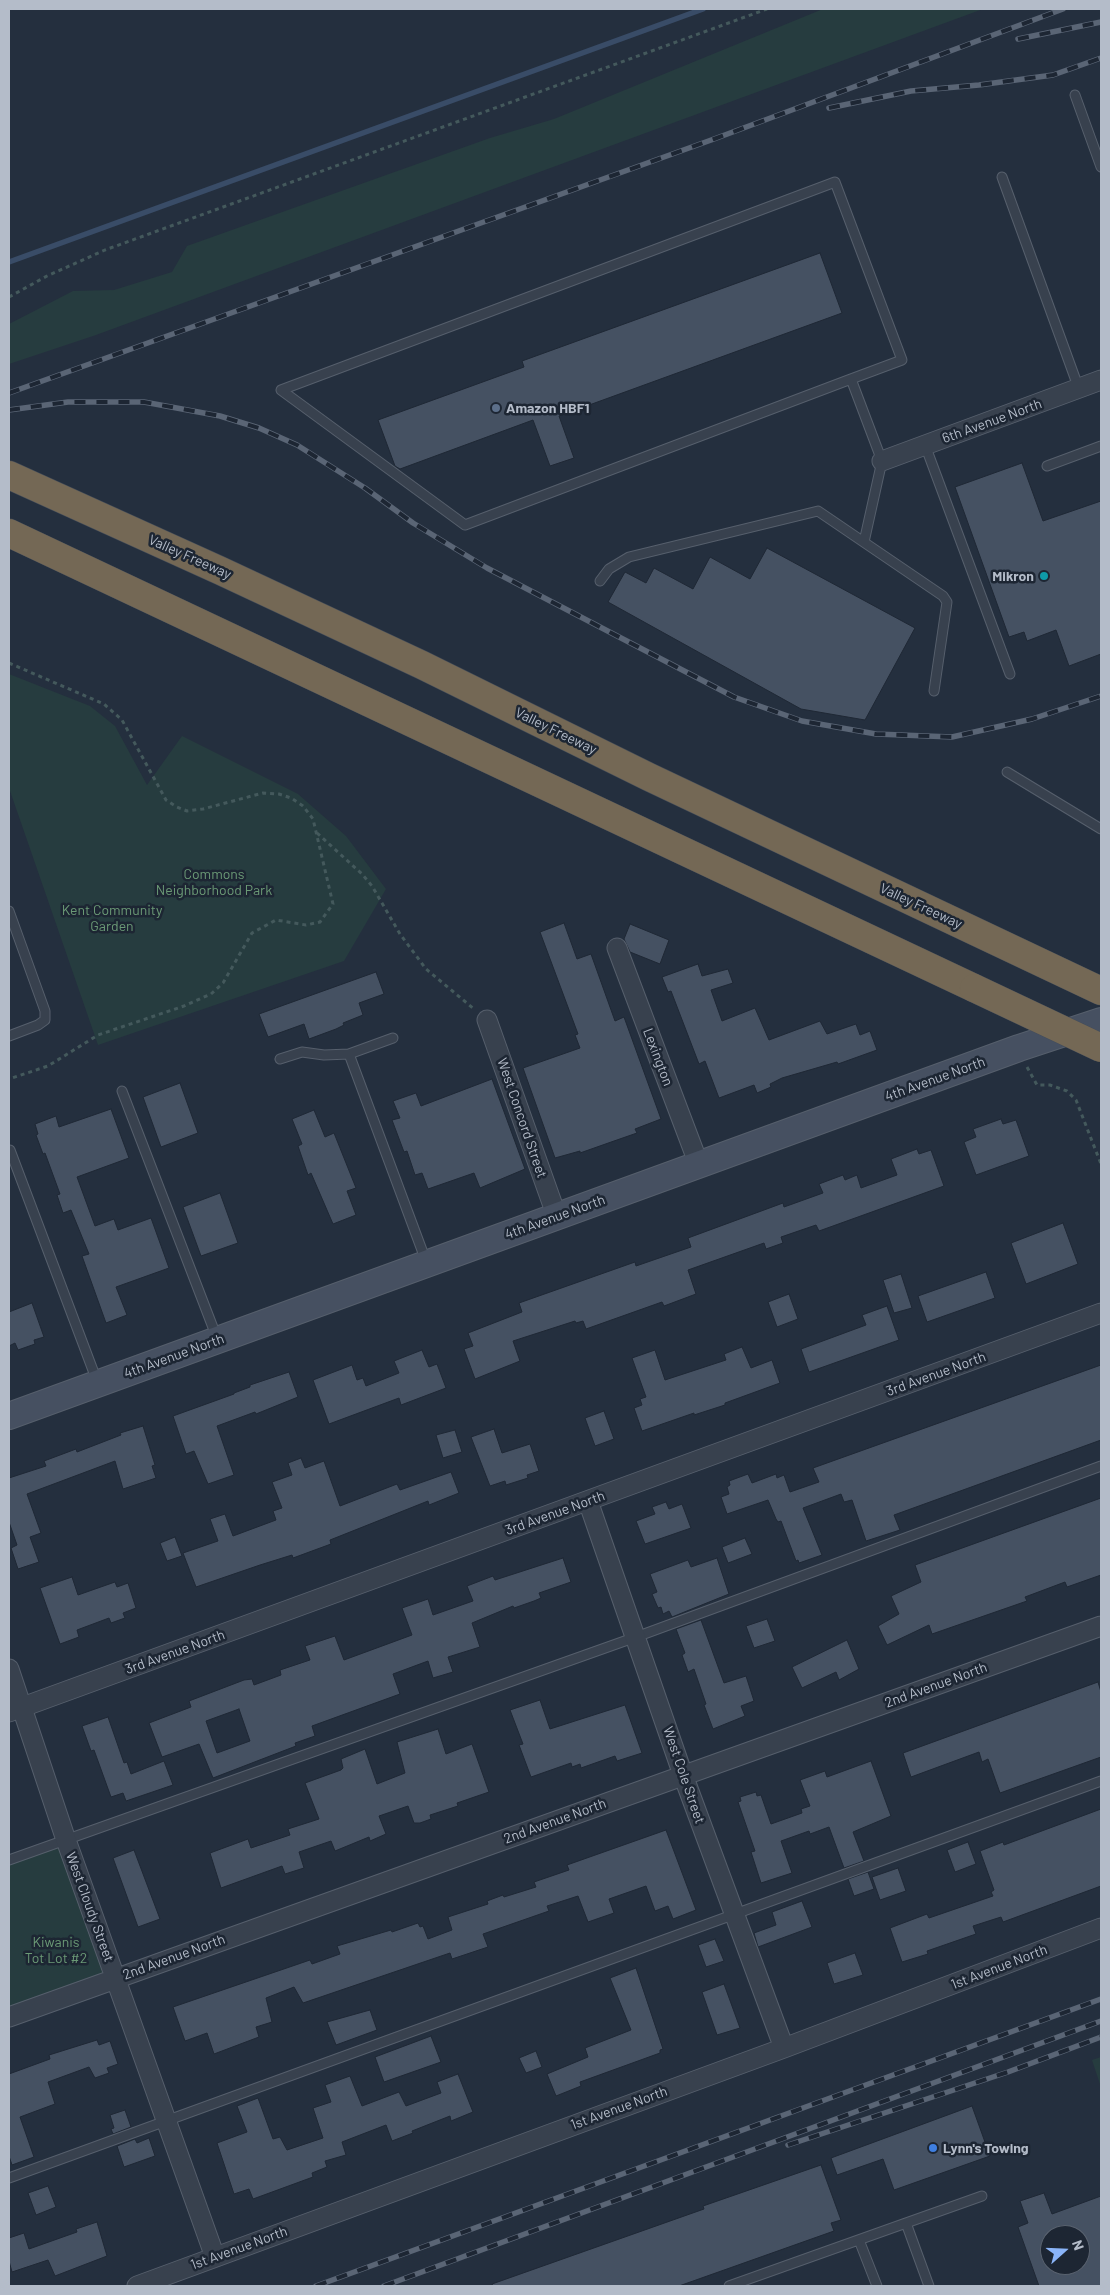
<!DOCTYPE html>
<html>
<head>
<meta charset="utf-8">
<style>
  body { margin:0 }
  #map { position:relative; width:1110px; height:2295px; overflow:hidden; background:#242f3e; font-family:Barlow,sans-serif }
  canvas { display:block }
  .frame { position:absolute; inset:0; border:10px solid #b4bcc9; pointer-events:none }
  .north { position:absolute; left:1040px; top:2225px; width:50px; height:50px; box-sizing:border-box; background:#1d2633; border:1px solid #59626f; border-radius:50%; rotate:70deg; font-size:14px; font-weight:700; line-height:20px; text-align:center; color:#b4bcc9 }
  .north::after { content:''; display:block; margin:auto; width:18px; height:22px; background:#8ab4f8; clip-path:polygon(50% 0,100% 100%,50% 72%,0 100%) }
</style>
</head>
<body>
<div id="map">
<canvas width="1110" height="2295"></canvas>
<div class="frame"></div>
<div class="north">N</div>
</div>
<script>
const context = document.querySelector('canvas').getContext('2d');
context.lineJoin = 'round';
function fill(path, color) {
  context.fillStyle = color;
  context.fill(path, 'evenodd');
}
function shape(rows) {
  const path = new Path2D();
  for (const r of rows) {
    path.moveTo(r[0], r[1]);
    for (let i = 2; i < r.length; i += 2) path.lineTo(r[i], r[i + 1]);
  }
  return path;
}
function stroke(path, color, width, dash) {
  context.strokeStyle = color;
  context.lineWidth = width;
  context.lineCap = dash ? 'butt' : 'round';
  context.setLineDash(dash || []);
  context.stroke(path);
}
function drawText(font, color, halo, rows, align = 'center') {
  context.font = font + ' Barlow,sans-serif';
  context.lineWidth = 5;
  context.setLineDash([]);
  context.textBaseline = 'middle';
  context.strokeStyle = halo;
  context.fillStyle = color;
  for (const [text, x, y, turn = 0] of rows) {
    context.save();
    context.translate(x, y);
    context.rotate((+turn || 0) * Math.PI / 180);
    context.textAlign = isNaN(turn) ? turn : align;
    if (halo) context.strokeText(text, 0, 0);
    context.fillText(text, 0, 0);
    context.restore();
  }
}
const green = shape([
  [823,9,983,9,96,335,9,364,9,324,73,291,114,290,172,272,187,246,490,138,554,119],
  [9,674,90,706,115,726,147,785,182,736,298,794,346,836,386,889,344,961,98,1045,9,788],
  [66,1840,116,1978,9,2017,9,1860],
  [1101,2057,1101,2087,1092,2060]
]);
const stream = shape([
  [9,262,703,9]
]);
const building = shape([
  [820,253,842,313,559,416,574,458,550,466,533,420,400,469,395,466,378,420,524,367,522,361,820,253],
  [1022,463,1043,521,1101,501,1101,654,1069,666,1056,630,1027,641,1024,632,1009,637,955,487,1022,463],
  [767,548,915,628,865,720,801,709,608,602,625,572,646,583,654,568,693,589,710,557,750,579,767,548],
  [564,923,577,959,591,954,615,1021,624,1017,661,1119,635,1129,637,1133,614,1141,580,1153,580,1151,555,1158,523,1068,580,1048,575,1035,578,1034,540,932,564,923],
  [630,924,669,940,660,964,630,952,624,939,630,924],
  [698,964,702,976,728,969,733,983,711,990,722,1021,755,1008,769,1040,820,1021,827,1034,856,1024,860,1035,870,1031,877,1050,838,1064,837,1062,782,1078,770,1084,771,1087,757,1093,754,1085,719,1098,705,1061,699,1064,671,991,668,992,662,977,698,964],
  [376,972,384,994,359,1003,363,1015,343,1023,344,1025,336,1029,309,1039,304,1024,268,1037,259,1014,376,972],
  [492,1079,525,1169,480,1188,474,1173,428,1189,422,1173,415,1175,407,1151,404,1152,392,1120,400,1118,393,1101,416,1093,421,1106,492,1079],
  [180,1083,198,1133,161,1147,143,1097,180,1083],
  [111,1109,129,1158,77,1177,95,1226,114,1219,118,1230,151,1218,169,1268,116,1287,127,1315,106,1323,82,1256,89,1254,71,1210,63,1213,57,1195,60,1194,45,1153,43,1154,36,1135,38,1134,35,1124,56,1116,59,1127,111,1109],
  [314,1110,325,1137,334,1133,356,1188,347,1191,356,1215,333,1224,311,1173,308,1175,298,1146,302,1144,292,1119,314,1110],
  [1001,1119,1003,1124,1016,1120,1029,1156,976,1175,964,1142,976,1137,973,1129,1001,1119],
  [917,1149,919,1154,931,1150,944,1186,819,1231,816,1225,781,1237,783,1243,766,1249,764,1243,688,1270,696,1294,664,1306,662,1302,586,1329,583,1321,576,1323,575,1321,513,1341,520,1361,475,1379,464,1349,473,1346,468,1333,522,1312,519,1303,635,1262,636,1266,691,1247,688,1238,783,1203,784,1207,823,1193,819,1184,843,1175,845,1180,857,1175,861,1188,897,1175,891,1159,917,1149],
  [220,1193,238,1243,201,1256,183,1207,220,1193],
  [1063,1223,1078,1264,1026,1284,1011,1243,1063,1223],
  [986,1272,995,1298,927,1322,918,1296,986,1272],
  [901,1274,912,1308,894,1313,883,1280,901,1274],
  [789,1294,798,1319,777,1327,768,1302,789,1294],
  [32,1303,44,1337,34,1340,35,1344,18,1350,15,1343,9,1346,9,1312,32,1303],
  [887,1306,899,1340,809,1372,801,1349,866,1325,862,1315,887,1306],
  [742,1347,751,1368,772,1360,780,1383,725,1403,725,1405,694,1415,694,1413,642,1431,634,1408,642,1405,640,1399,646,1397,632,1358,655,1350,665,1380,726,1360,724,1354,742,1347],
  [422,1350,429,1367,437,1364,446,1388,401,1405,399,1398,329,1424,313,1380,352,1365,357,1380,363,1378,366,1386,399,1373,394,1361,422,1350],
  [1101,1365,1101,1440,894,1515,900,1530,866,1541,852,1500,844,1502,841,1494,803,1508,822,1555,799,1563,798,1560,796,1561,781,1521,778,1522,776,1519,768,1500,727,1514,721,1497,729,1494,727,1487,730,1485,729,1481,748,1474,752,1483,776,1474,777,1478,784,1475,790,1492,819,1482,813,1468,1101,1365],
  [289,1372,298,1397,256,1414,255,1412,217,1426,234,1475,208,1484,194,1451,186,1454,173,1416,234,1394,234,1393,250,1387,250,1385,289,1372],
  [604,1411,614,1439,595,1446,585,1418,604,1411],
  [143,1426,155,1465,152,1466,156,1478,123,1489,115,1461,27,1494,41,1533,30,1537,39,1562,18,1569,11,1548,17,1545,9,1522,9,1478,46,1466,44,1461,76,1449,77,1452,121,1435,120,1433,143,1426],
  [494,1429,502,1453,530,1444,539,1471,527,1475,528,1478,506,1485,505,1481,490,1486,471,1437,494,1429],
  [455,1430,462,1452,443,1458,436,1435,455,1430],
  [301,1458,305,1468,324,1461,340,1506,397,1484,400,1490,451,1472,459,1493,429,1505,428,1501,330,1540,331,1544,293,1558,292,1555,260,1565,196,1587,183,1553,218,1541,210,1519,225,1514,233,1536,276,1520,273,1511,282,1508,272,1482,292,1475,288,1463,301,1458],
  [1101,1498,1101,1575,1067,1587,1065,1582,1025,1597,1027,1601,932,1634,929,1625,887,1645,878,1626,899,1614,891,1596,921,1582,915,1565,1101,1498],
  [666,1502,669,1509,682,1504,691,1528,645,1544,636,1521,655,1514,652,1507,666,1502],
  [175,1537,182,1556,167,1561,160,1543,175,1537],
  [745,1538,752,1554,728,1563,722,1547,745,1538],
  [563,1558,571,1582,539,1593,541,1598,534,1601,514,1608,513,1606,472,1623,480,1647,448,1657,453,1672,433,1678,428,1661,393,1674,400,1694,312,1726,315,1736,295,1743,296,1746,213,1778,199,1744,162,1757,149,1723,191,1707,189,1701,244,1680,252,1679,254,1685,281,1675,280,1670,310,1660,305,1646,335,1636,344,1660,412,1635,402,1608,428,1599,433,1615,473,1601,467,1586,493,1576,495,1580,563,1558],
  [239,1709,250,1741,217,1753,206,1721,239,1709],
  [717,1558,729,1594,672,1617,669,1611,663,1614,661,1607,658,1608,652,1594,657,1592,650,1574,688,1560,691,1567,717,1558],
  [72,1577,78,1595,115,1582,117,1587,128,1583,136,1608,123,1613,125,1618,111,1623,109,1618,77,1630,79,1637,60,1644,40,1588,72,1577],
  [767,1619,775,1641,754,1648,746,1626,767,1619],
  [701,1620,724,1683,746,1676,754,1701,741,1706,745,1716,713,1729,704,1705,706,1704,694,1669,688,1672,682,1655,685,1653,676,1629,701,1620],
  [847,1640,859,1669,839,1680,836,1672,802,1688,792,1667,847,1640],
  [1098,1682,1101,1692,1101,1757,1000,1793,988,1759,982,1762,979,1752,911,1777,903,1753,1098,1682],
  [540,1700,550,1729,625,1705,642,1753,617,1761,615,1756,581,1768,580,1764,572,1767,571,1763,531,1777,519,1745,523,1744,510,1710,540,1700],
  [108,1717,124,1763,127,1762,131,1774,164,1761,173,1785,126,1801,123,1793,111,1797,94,1750,91,1751,82,1726,108,1717],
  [438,1729,446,1754,472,1744,489,1792,457,1803,458,1806,430,1815,431,1819,420,1823,414,1823,408,1806,379,1816,386,1834,370,1841,369,1837,335,1851,331,1841,299,1852,304,1868,285,1874,282,1866,221,1888,210,1853,248,1839,251,1848,290,1835,288,1829,319,1819,305,1783,341,1770,343,1768,341,1759,365,1749,377,1784,405,1773,397,1742,438,1729],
  [871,1761,891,1816,853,1832,864,1861,844,1868,829,1827,810,1834,809,1831,781,1841,792,1873,761,1883,751,1852,755,1851,738,1802,741,1801,740,1797,756,1792,757,1796,761,1795,771,1824,802,1813,801,1809,810,1806,800,1780,825,1771,827,1777,871,1761],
  [1101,1809,1101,1886,1003,1922,1001,1917,973,1926,976,1934,927,1951,928,1954,902,1962,890,1928,927,1914,929,1918,993,1896,991,1892,994,1890,980,1851,1003,1842,1004,1845,1101,1809],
  [666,1830,696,1910,673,1919,668,1906,655,1911,646,1886,609,1899,614,1913,588,1922,578,1896,547,1906,549,1911,483,1934,488,1947,452,1959,450,1953,303,2003,294,1987,266,1998,272,2022,256,2027,259,2037,214,2054,207,2033,185,2041,173,2007,310,1960,312,1964,340,1954,337,1946,391,1930,392,1932,418,1923,420,1927,423,1926,428,1939,452,1930,448,1917,488,1904,487,1901,503,1895,504,1897,536,1887,534,1882,569,1870,567,1865,666,1830],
  [968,1842,976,1864,955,1872,947,1850,968,1842],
  [134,1850,160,1919,138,1927,113,1858,134,1850],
  [898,1868,906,1891,880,1900,872,1877,898,1868],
  [868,1872,874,1889,854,1896,848,1879,868,1872],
  [802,1901,812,1927,758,1947,754,1933,776,1925,772,1912,802,1901],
  [715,1939,724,1961,706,1967,698,1945,715,1939],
  [855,1953,863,1975,834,1984,827,1963,855,1953],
  [636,1968,663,2049,660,2050,660,2053,580,2082,581,2086,556,2096,547,2074,588,2057,585,2048,631,2030,610,1978,636,1968],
  [724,1984,740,2028,717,2035,702,1992,724,1984],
  [370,2010,377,2030,336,2045,327,2022,370,2010],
  [431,2036,441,2062,384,2082,375,2057,431,2036],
  [97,2040,99,2045,110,2041,118,2064,107,2068,109,2073,95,2078,89,2067,48,2082,55,2104,20,2117,34,2157,12,2165,9,2156,9,2074,50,2059,49,2055,97,2040],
  [536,2051,542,2067,526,2073,519,2058,536,2051],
  [458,2074,473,2112,451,2121,450,2116,412,2131,413,2133,392,2141,386,2125,342,2142,346,2155,325,2161,327,2167,312,2173,313,2177,253,2199,249,2189,234,2194,217,2143,247,2132,237,2106,258,2098,273,2139,280,2137,287,2150,323,2138,313,2108,331,2102,325,2085,350,2076,362,2106,399,2092,406,2106,441,2093,437,2082,458,2074],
  [972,2106,990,2156,894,2190,883,2159,837,2175,831,2158,972,2106],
  [125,2110,131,2127,113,2134,111,2129,114,2128,110,2115,125,2110],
  [149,2138,155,2156,124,2167,117,2146,135,2139,137,2143,149,2138],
  [821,2165,841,2220,831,2223,834,2231,679,2286,493,2286,492,2284,704,2209,703,2206,821,2165],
  [48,2186,56,2207,36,2215,28,2193,48,2186],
  [1044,2193,1052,2214,1101,2196,1101,2286,1039,2286,1018,2227,1028,2223,1020,2201,1044,2193],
  [1050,2235,1080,2235,1080,2265,1050,2265,1050,2235],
  [97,2222,107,2256,55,2276,48,2260,12,2272,9,2261,9,2238,24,2233,29,2249,77,2232,76,2229,97,2222]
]);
const path = shape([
  [9,297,47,276,105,250,767,9],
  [9,663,104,704,122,720,166,800,177,807,187,811,203,809,263,793,279,794,291,798,303,806,313,819,333,904,320,922,306,925,276,920,252,933,223,983,211,994,184,1006,98,1035,48,1066,9,1079],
  [317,833,362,874,372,886,400,934,426,969,474,1009],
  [1027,1067,1037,1085,1050,1085,1067,1091,1076,1100,1101,1164]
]);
const lane = shape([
  [1075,95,1101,167],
  [1002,177,1079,389],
  [851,379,902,360,835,182,281,390,465,525,851,379,882,461,864,542],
  [925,445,1010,674],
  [1047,466,1101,446],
  [600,581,609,569,629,557,818,511,943,596,947,602,934,691],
  [1007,772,1101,829],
  [9,911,45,1011,45,1020,38,1025,9,1036],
  [393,1038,349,1054,426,1261],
  [280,1059,302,1052,324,1055,349,1054],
  [122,1091,217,1338],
  [10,1150,97,1381],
  [9,1860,636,1637,1101,1466],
  [9,2178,1101,1781],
  [906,2223,982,2196],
  [859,2240,877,2286],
  [729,2286,906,2223,929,2286]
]);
const street = shape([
  [882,461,1101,380],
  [617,948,699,1165],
  [487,1020,557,1217],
  [588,1501,683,1775,784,2048],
  [9,1669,66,1840,215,2257],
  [9,1712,1101,1313],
  [9,2017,1101,1626],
  [137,2286,784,2048,1101,1928]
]);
const secondary = shape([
  [9,1416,1019,1048,1101,1021]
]);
const highway = shape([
  [9,475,221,571,422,665,649,777,1101,991],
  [9,533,974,988]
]);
const rail = shape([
  [1018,39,1101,22],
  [829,108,911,91,979,85,1053,75,1101,58],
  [9,393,714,139,1063,9],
  [9,410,68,402,144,402,220,416,259,428,297,445,365,488,413,523,487,568,734,697,802,721,876,734,952,737,1032,719,1101,696],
  [788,2145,1008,2072,1101,2037],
  [316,2286,1101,1999],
  [384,2286,1101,2021]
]);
const highwayBridge = shape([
  [974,988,1101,1048]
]);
const markers = [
  [496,408,5,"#5c6f8a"],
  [1044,576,5,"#0f9aa8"],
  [933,2148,5,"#3f7fe0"]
];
const poiNames = [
  ["Amazon HBF1",506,408],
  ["Mikron",1034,576,"right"],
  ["Lynn's Towing",943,2148]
];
const streetNames = [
  ["6th Avenue North",992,421,-20],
  ["Valley Freeway",190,557,24],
  ["Valley Freeway",556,731,26],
  ["Valley Freeway",921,906,25],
  ["Lexington",658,1057,69],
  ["4th Avenue North",935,1079,-20],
  ["West Concord Street",522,1118,71],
  ["4th Avenue North",555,1217,-20],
  ["4th Avenue North",174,1356,-20],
  ["3rd Avenue North",936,1374,-20],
  ["3rd Avenue North",555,1513,-20],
  ["3rd Avenue North",175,1652,-20],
  ["2nd Avenue North",936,1685,-20],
  ["West Cole Street",684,1775,71],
  ["2nd Avenue North",555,1821,-20],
  ["West Cloudy Street",90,1907,70],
  ["2nd Avenue North",174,1957,-20],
  ["1st Avenue North",999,1967,-21],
  ["1st Avenue North",619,2108,-20],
  ["1st Avenue North",239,2248,-20]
];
const parkNames = [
  ["Commons",214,874],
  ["Neighborhood Park",214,890],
  ["Kent Community",112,910],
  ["Garden",112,926],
  ["Kiwanis",56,1942],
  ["Tot Lot #2",56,1958]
];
fill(green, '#263c3f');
stroke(stream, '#394c67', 5.5);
fill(building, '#455162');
stroke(building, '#1f2835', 1);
stroke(lane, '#565f6c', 11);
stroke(street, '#565f6c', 21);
stroke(secondary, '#565f6c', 28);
stroke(highway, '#434c59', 29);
stroke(path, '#44595c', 3, [4, 4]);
stroke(lane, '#38414e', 9);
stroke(street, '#38414e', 19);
stroke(secondary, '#465061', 26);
stroke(highway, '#746855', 28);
stroke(rail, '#5a6575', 5.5);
stroke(rail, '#1d2633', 4, [11]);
stroke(highwayBridge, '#434c59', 29, []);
stroke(highwayBridge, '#746855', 28);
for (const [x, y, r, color] of markers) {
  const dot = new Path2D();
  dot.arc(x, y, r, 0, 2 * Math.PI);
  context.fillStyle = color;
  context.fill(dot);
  stroke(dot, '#1d2633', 2);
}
drawText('bold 14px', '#b4bcc9', '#1d2633', poiNames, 'left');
drawText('14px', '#b4bcc9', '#1d2633', streetNames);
drawText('14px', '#6b9a76', '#1d2633', parkNames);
</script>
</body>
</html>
